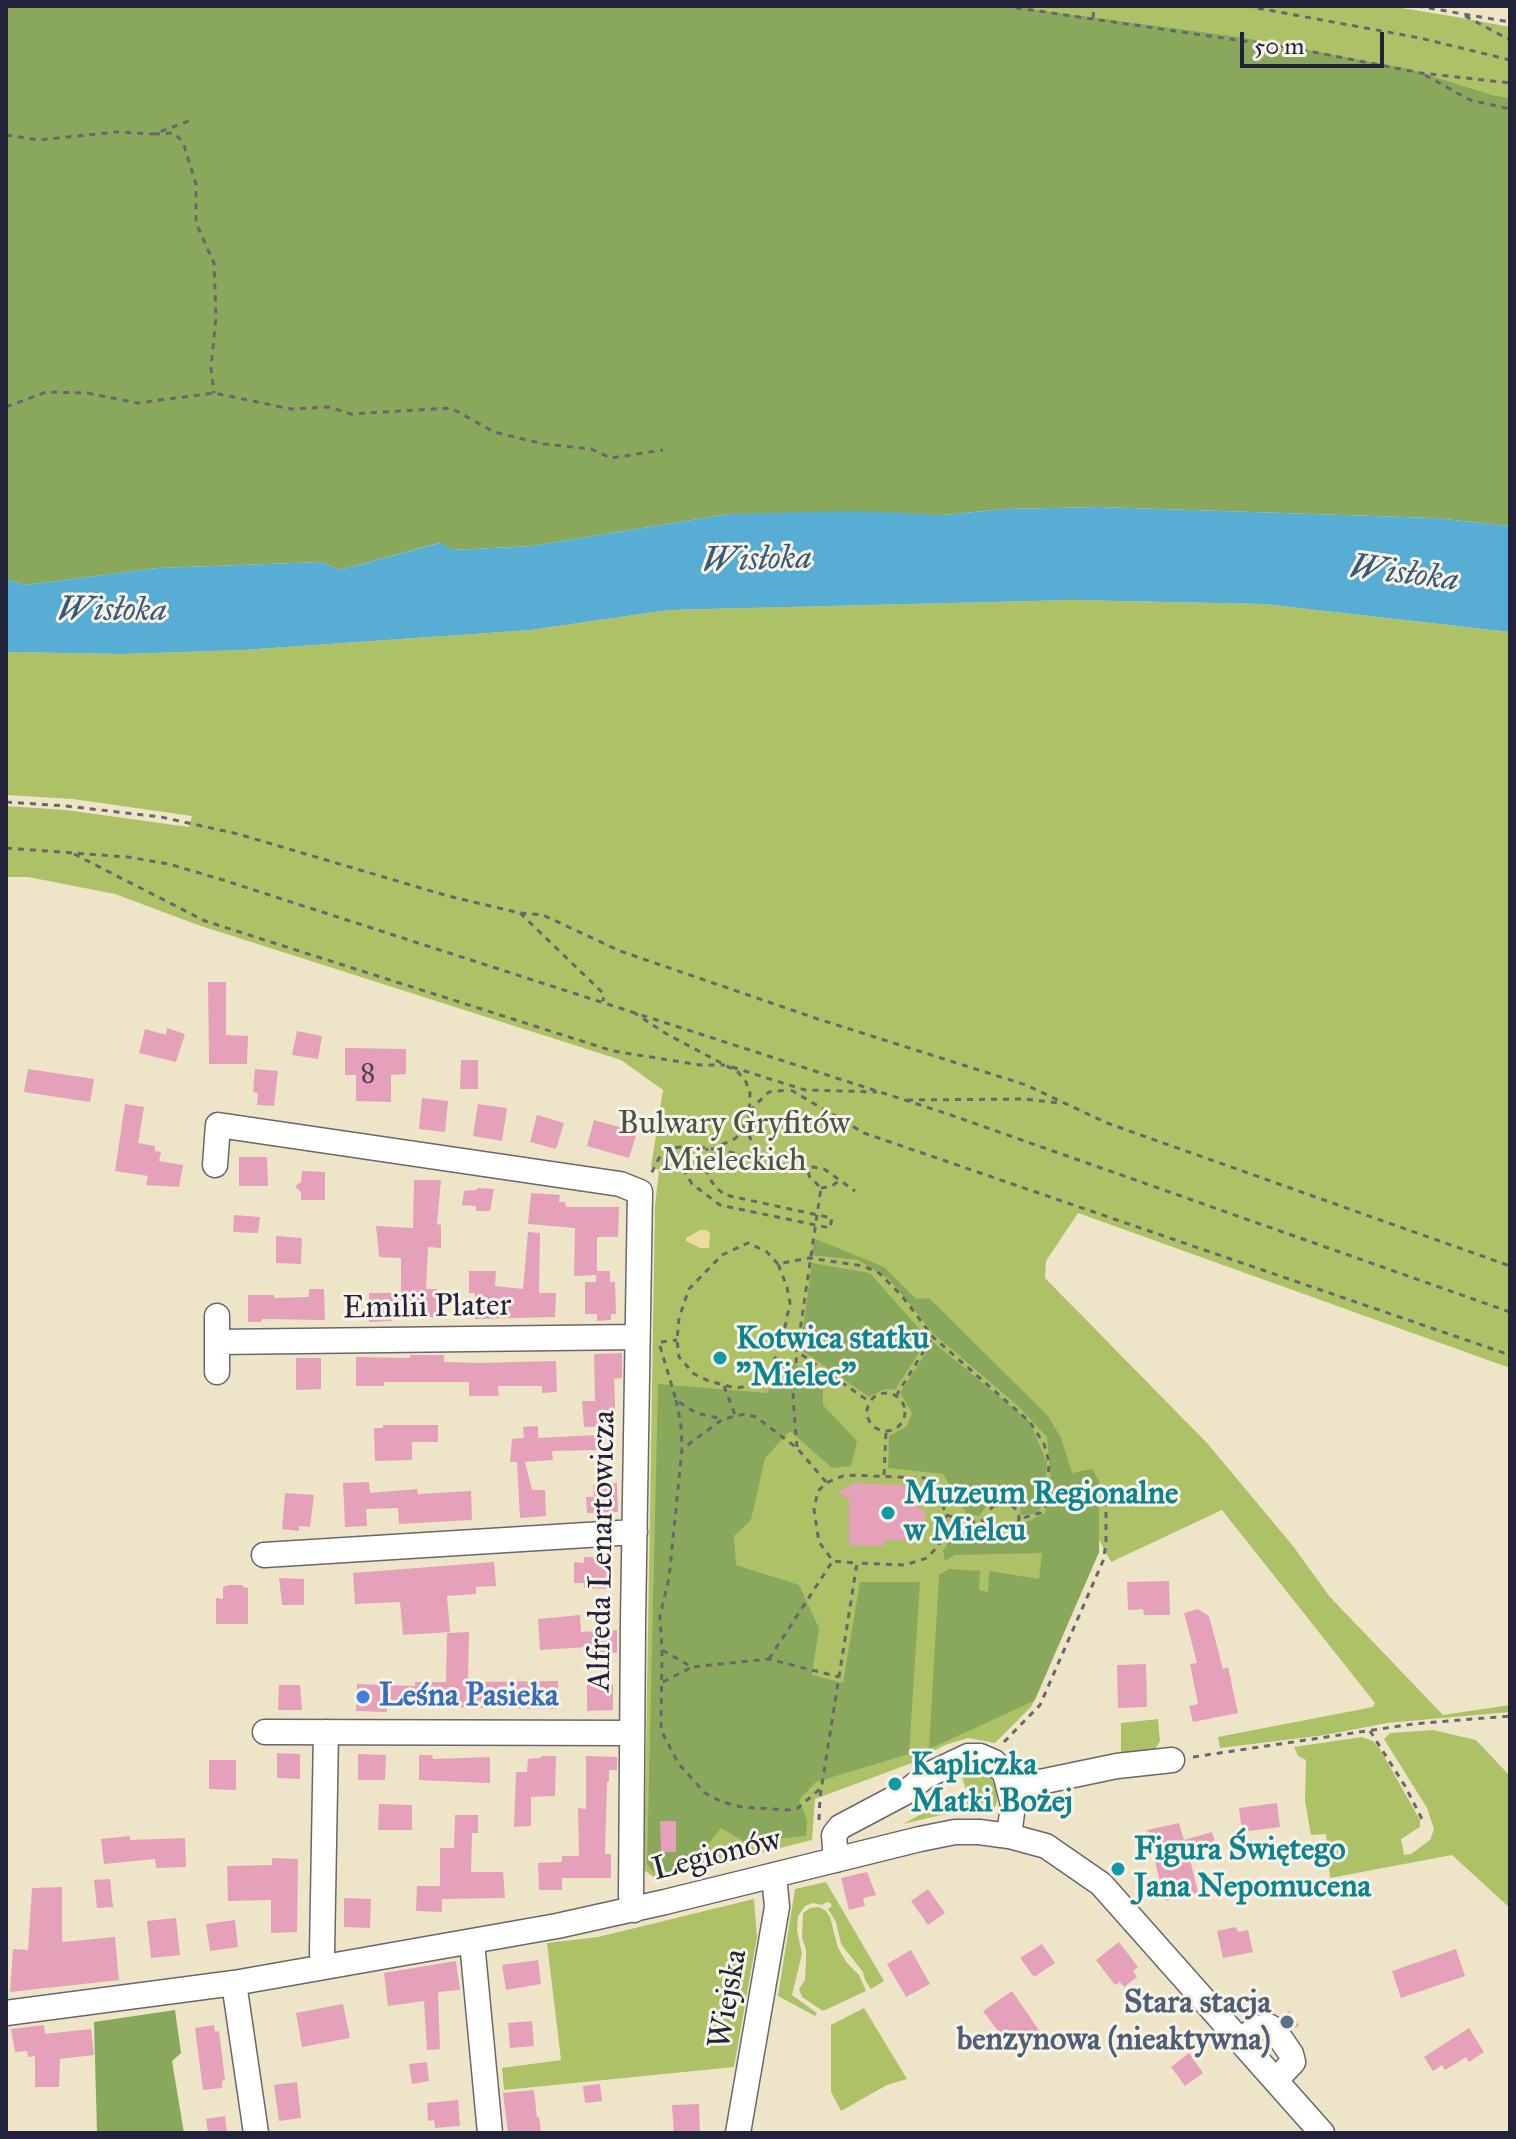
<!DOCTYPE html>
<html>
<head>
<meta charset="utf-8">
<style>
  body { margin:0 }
  #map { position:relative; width:1516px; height:2139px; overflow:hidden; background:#eee5c8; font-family:"IM FELL Great Primer",serif }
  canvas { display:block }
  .frame { position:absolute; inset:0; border:8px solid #22223b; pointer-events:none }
  .scale { position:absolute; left:1240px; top:32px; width:144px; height:36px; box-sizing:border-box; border:4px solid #22223b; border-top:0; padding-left:10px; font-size:24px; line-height:28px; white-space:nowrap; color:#22223b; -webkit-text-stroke:6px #f7f3e8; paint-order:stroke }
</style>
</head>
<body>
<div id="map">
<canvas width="1516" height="2139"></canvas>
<div class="frame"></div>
<div class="scale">50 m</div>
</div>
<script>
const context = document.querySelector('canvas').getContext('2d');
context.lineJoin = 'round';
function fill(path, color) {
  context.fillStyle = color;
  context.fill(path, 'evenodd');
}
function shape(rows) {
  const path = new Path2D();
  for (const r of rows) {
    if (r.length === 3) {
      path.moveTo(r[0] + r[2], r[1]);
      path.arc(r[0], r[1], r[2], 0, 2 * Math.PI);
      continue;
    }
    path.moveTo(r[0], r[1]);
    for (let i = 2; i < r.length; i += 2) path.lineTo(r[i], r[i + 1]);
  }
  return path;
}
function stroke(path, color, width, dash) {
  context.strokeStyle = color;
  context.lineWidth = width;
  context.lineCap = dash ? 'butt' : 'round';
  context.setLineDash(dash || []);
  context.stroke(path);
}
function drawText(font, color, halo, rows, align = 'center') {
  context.font = font + ' "IM FELL Great Primer",serif';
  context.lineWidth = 6;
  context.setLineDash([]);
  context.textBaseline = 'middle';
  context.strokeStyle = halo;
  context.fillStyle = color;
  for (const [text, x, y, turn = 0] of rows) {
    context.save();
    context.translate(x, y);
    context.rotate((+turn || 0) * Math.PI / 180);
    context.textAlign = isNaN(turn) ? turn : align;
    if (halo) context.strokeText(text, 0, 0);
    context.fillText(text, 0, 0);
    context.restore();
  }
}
const green = shape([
  [1010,6,1389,6,1451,16,1510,27,1510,98,1493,95,1410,69,1241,37],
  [1072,600,1264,604,1510,632,1510,1368,1078,1213,1046,1261,1045,1278,1207,1443,1293,1546,1330,1597,1443,1715,1510,1705,1510,1712,1387,1723,1325,1735,1220,1748,1218,1737,1373,1707,1375,1703,1222,1510,1111,1562,1099,1540,1099,1552,1036,1698,1030,1708,995,1743,968,1738,945,1745,912,1763,815,1799,812,1840,656,1879,644,1870,655,1206,659,1170,651,1167,663,1090,621,1060,198,925,115,894,28,877,6,877,6,806,66,810,189,827,192,816,73,799,6,795,6,652,123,654,243,650,531,630,668,610],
  [1158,1719,1160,1741,1155,1750,1121,1757,1121,1723],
  [1433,1730,1476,1740,1510,1776,1510,1908,1452,1855,1330,1878,1326,1834,1311,1835,1305,1801,1306,1760,1298,1756,1294,1747,1362,1737,1373,1741,1380,1749,1420,1820,1420,1827,1401,1839,1404,1855,1411,1854,1430,1840,1434,1829,1427,1808,1384,1739,1390,1733],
  [980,1771,991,1777,997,1789,997,1802,994,1809,941,1815,903,1824,966,1790,962,1776,968,1772],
  [826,1882,884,1981,871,1989,865,1980,863,1972,841,1944,836,1922,828,1909,832,1906,830,1903,827,1902,822,1905,813,1903,805,1906,798,1916,797,1930,802,1954,792,1995,817,2013,815,2016,778,1996,795,1889],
  [754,1899,757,1937,734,2067,504,2090,502,2068,561,2060,547,1943,598,1937],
  [819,1907,825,1910,830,1917,838,1948,847,1963,859,1975,866,1991,823,2011,802,1997,799,1989,805,1980,806,1962,806,1949,802,1938,803,1913,810,1908],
  [864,2008,907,2079,887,2085,841,2111,831,2092,831,2025]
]);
const forest = shape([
  [6,6,1010,6,1241,37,1410,69,1493,95,1510,98,1510,526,1434,518,1100,507,1005,509,944,515,729,514,532,546,453,550,439,543,340,570,321,562,158,568,24,585,6,579],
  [816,1239,884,1267,916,1299,929,1298,1048,1416,1061,1438,1072,1473,1092,1469,1099,1481,1099,1552,1034,1701,929,1749,939,1575,949,1569,980,1571,979,1590,988,1592,989,1571,1039,1579,1042,1553,955,1555,945,1561,943,1551,951,1537,984,1527,994,1540,1012,1540,1022,1524,1045,1513,1052,1491,1047,1437,1019,1407,934,1334,889,1279,858,1260,810,1255],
  [812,1263,870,1273,928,1339,895,1390,885,1389,869,1397,800,1349],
  [933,1342,1030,1422,1047,1463,1044,1503,1036,1514,1020,1515,1021,1505,1002,1497,987,1505,979,1516,967,1514,943,1474,888,1468,889,1436,907,1426,912,1413,900,1393],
  [786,1359,823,1381,823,1405,857,1441,851,1466,832,1468,790,1431,765,1458,751,1520,734,1536,736,1565,799,1585,819,1628,812,1675,843,1683,860,1582,920,1582,909,1754,816,1782,799,1800,807,1820,806,1836,745,1842,721,1828,691,1867,656,1875,647,1864,658,1384,767,1393],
  [175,2010,181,2053,172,2061,184,2133,97,2133,94,2022]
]);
const sand = shape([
  [700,1230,706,1230,710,1233,709,1248,700,1248,686,1241,686,1238]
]);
const water = shape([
  [1100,507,1434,518,1510,526,1510,632,1264,604,1072,600,668,610,531,630,243,650,123,654,6,652,6,579,24,585,158,568,321,562,340,570,440,543,453,550,532,546,729,514,854,511,944,515,1005,509]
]);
const building = shape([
  [208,982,226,982,226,1035,248,1036,247,1064,209,1064],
  [167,1028,185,1034,176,1062,139,1053,145,1029,166,1035],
  [297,1031,322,1036,318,1059,292,1055],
  [345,1048,406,1049,406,1074,391,1075,391,1102,356,1101,356,1075,345,1075],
  [461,1060,478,1060,478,1089,460,1089],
  [28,1069,94,1079,90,1102,24,1092],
  [255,1069,278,1071,274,1106,257,1105,258,1093,253,1092],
  [422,1098,448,1101,445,1132,419,1129],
  [125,1104,144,1107,138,1143,155,1146,155,1151,161,1152,159,1161,183,1165,179,1187,146,1185,148,1176,115,1171],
  [478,1104,507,1108,502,1141,473,1136],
  [537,1115,564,1123,556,1149,530,1142],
  [594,1120,637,1132,629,1158,587,1146],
  [239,1157,267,1157,268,1186,239,1186],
  [302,1171,325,1172,325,1200,301,1200,301,1192,295,1186,301,1182],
  [414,1180,441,1180,437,1224,441,1225,441,1248,428,1247,426,1289,437,1289,436,1317,392,1317,392,1321,369,1322,369,1293,401,1293,401,1258,379,1257,376,1226,413,1228],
  [477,1188,494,1189,490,1211,476,1211,476,1206,462,1205,464,1191,477,1190],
  [531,1193,560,1195,559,1202,565,1202,566,1207,619,1207,618,1237,597,1237,597,1271,610,1271,610,1282,615,1282,616,1314,611,1314,611,1320,597,1321,597,1314,585,1314,585,1282,596,1282,596,1275,574,1276,575,1228,528,1224],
  [234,1215,260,1217,258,1233,233,1232],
  [528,1232,540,1233,539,1293,556,1293,555,1317,475,1319,475,1293,469,1293,469,1271,496,1271,495,1286,523,1289],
  [276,1236,302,1238,301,1264,276,1263],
  [309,1289,324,1289,325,1320,262,1319,261,1322,248,1322,248,1295,274,1295,274,1298,309,1297],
  [622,1353,622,1378,614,1379,616,1426,584,1427,582,1401,595,1401,594,1354],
  [410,1355,444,1355,444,1362,480,1363,556,1361,557,1392,542,1393,542,1386,498,1386,499,1396,469,1396,469,1382,384,1382,384,1386,356,1386,356,1357,410,1358],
  [296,1358,321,1358,321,1389,296,1390],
  [383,1425,438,1425,438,1442,412,1442,412,1460,375,1461,374,1428,383,1428],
  [538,1426,538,1438,597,1435,597,1450,552,1451,553,1460,525,1462,532,1490,545,1490,546,1516,520,1518,517,1462,510,1462,512,1439,524,1438,523,1427],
  [369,1482,370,1493,417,1489,418,1494,471,1491,472,1520,399,1524,398,1508,366,1509,367,1526,345,1527,343,1483],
  [617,1483,618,1512,587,1513,586,1497,594,1497,593,1485],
  [855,1483,919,1486,918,1510,925,1510,925,1525,917,1526,917,1540,885,1540,884,1546,849,1545,849,1499,838,1492],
  [285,1493,314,1495,310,1527,299,1526,299,1531,282,1529],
  [584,1557,608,1558,607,1589,584,1588,584,1583,574,1583,574,1562,584,1563],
  [494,1562,496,1586,476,1587,476,1594,447,1596,450,1632,403,1635,400,1602,355,1604,353,1573],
  [279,1578,304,1579,304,1605,282,1605],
  [1169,1581,1170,1615,1144,1615,1143,1609,1128,1610,1127,1582],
  [229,1585,243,1585,243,1587,248,1588,248,1624,216,1624,216,1598,223,1599,223,1587],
  [1198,1609,1209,1616,1223,1669,1228,1667,1238,1713,1193,1722,1189,1706,1198,1704,1190,1664,1197,1663,1184,1613],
  [580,1615,581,1632,617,1630,617,1653,588,1652,588,1647,540,1650,538,1619],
  [469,1632,468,1682,558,1681,558,1709,387,1706,387,1712,356,1711,357,1684,415,1686,415,1682,446,1682,447,1633],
  [1146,1664,1147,1707,1118,1708,1117,1665],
  [587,1684,613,1684,613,1710,587,1711],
  [279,1685,300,1685,302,1710,278,1710],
  [277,1753,300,1754,300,1779,277,1778],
  [358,1754,386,1755,385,1780,358,1780],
  [419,1755,432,1755,433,1759,490,1757,490,1783,419,1780],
  [541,1756,556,1756,555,1796,531,1797,531,1826,514,1827,516,1772,527,1772,528,1759,541,1758],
  [586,1756,617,1757,617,1770,609,1770,609,1782,607,1782,605,1854,611,1854,611,1878,562,1878,562,1890,539,1890,538,1863,562,1862,562,1856,579,1856,578,1808,586,1809],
  [209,1760,236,1760,236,1790,209,1789],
  [1277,1803,1280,1827,1242,1832,1239,1808],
  [379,1804,412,1805,412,1830,378,1830],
  [455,1815,478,1815,478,1833,472,1833,471,1872,503,1872,505,1898,442,1899,442,1912,416,1911,417,1886,440,1886,440,1848,454,1848],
  [660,1821,676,1821,676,1852,661,1852],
  [1179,1823,1184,1840,1212,1832,1217,1849,1189,1855,1198,1893,1165,1901,1147,1830],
  [130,1836,130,1840,185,1838,186,1867,156,1868,155,1859,104,1864,101,1839],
  [272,1858,298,1859,297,1932,271,1933,271,1900,228,1901,227,1866,272,1865],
  [867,1872,876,1895,863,1898,865,1906,849,1910,841,1878],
  [110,1879,113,1907,97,1908,94,1880],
  [62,1887,62,1942,115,1937,119,1980,10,1992,13,1949,28,1950,32,1888],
  [928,1889,945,1913,928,1925,911,1901],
  [344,1898,371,1899,370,1928,344,1927],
  [176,1918,180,1955,151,1958,147,1921],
  [235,1920,238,1947,210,1951,206,1924],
  [1236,1927,1238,1932,1248,1930,1253,1952,1223,1958,1217,1931],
  [1119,1942,1138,1967,1133,1971,1137,1977,1124,1987,1120,1982,1115,1985,1096,1960],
  [1042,1944,1055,1963,1034,1977,1020,1958],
  [1456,1949,1465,1976,1401,1998,1392,1971],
  [911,1950,930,1984,906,1997,887,1964],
  [538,1960,541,1984,506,1990,502,1965],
  [456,1961,460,1990,438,1992,440,2049,427,2050,424,2001,388,2006,384,1973],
  [1012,1991,1043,2036,1021,2051,1009,2034,1003,2038,983,2011],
  [343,2004,350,2038,302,2047,296,2013],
  [1289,2011,1299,2026,1292,2029,1281,2016],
  [532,2021,534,2046,510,2048,508,2023],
  [44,2025,45,2034,91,2029,94,2055,60,2059,59,2087,35,2087,35,2056,28,2057,27,2051,15,2052,11,2029],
  [214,2025,215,2032,219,2031,225,2080,222,2081,222,2088,203,2090,195,2028],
  [1469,2028,1484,2052,1469,2062,1466,2057,1445,2070,1442,2065,1433,2071,1424,2057],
  [1189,2053,1203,2073,1185,2086,1171,2067],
  [427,2062,429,2081,412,2084,409,2064],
  [297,2082,301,2118,279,2121,274,2085],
  [600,2084,602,2101,585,2103,583,2086],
  [534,2090,537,2118,539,2117,541,2133,508,2133,503,2093],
  [458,2100,460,2126,435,2128,434,2120,428,2121,427,2103],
  [699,2104,700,2133,674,2133,672,2105],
  [225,2116,227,2133,208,2133,206,2119]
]);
const path = shape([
  [1004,6,1298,49,1421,73,1510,83],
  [1246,6,1420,38,1510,60],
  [1417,6,1510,22],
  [1465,16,1510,40],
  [1093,18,1094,6],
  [1425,75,1470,100,1510,109],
  [154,134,174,133,183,142,196,184,196,223,214,263,216,317,211,368,214,393],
  [6,135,38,140,117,132,154,134,194,119],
  [6,407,46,392,87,393,138,403,214,393,291,409,329,407,351,414,451,408,494,432,544,444,591,449,611,458,663,450],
  [6,802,66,806,161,817,238,834,448,896,520,913,543,915,620,951,818,1019,1026,1085,1107,1123,1510,1266],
  [6,848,128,857,169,864,223,880,948,1114,1510,1312],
  [74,854,205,921,613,1051,700,1065,725,1065],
  [520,913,604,994,603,1001],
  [633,1012,665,1033,738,1072,746,1082,750,1093,749,1118,736,1138,713,1149,692,1146,671,1148,659,1158,651,1174],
  [732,1067,805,1090,877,1092],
  [791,1090,864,1133,1510,1355],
  [907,1100,1025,1099,1059,1103],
  [751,1112,754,1106,769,1092,789,1090],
  [748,1123,747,1131,753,1144,765,1158],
  [671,1148,692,1184,720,1205,830,1228,832,1218,725,1195,715,1187,708,1175,705,1164,707,1148],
  [717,1150,824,1169,855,1191],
  [821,1188,832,1186,840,1180],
  [778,1264,767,1252,748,1243,722,1255,689,1289,679,1318,677,1340,679,1357,694,1374,709,1381,735,1388,750,1386,768,1376,782,1341,790,1303,787,1287,778,1264,809,1258,863,1266,879,1273,902,1296,933,1337,1030,1422,1044,1444,1049,1462,1047,1504,1040,1513,1019,1519],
  [782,1341,870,1402],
  [661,1342,677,1340],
  [660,1346,676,1400,696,1413,723,1419],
  [724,1386,735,1415],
  [886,1412,19],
  [896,1396,932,1338],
  [676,1400,681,1425,682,1448],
  [797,1447,793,1398,797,1351,821,1188,809,1176,808,1166],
  [884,1475,886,1431],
  [826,1482,797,1448,756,1417,745,1414,723,1419,682,1449,669,1578,660,1616,662,1650,692,1667,769,1659,839,1677],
  [1003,1519,16],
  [946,1515,970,1522,986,1520],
  [945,1534,970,1522],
  [662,1650,661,1730,678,1763,705,1793,722,1802,742,1807,788,1810,798,1808,821,1788],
  [769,1659,832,1562],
  [663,1682,692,1667],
  [1370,1731,1405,1786,1422,1819],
  [1004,1742,1040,1705,1103,1561,1106,1544,1106,1488],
  [1193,1757,1413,1724,1510,1716],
  [819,1820,820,1797,857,1563,833,1561,819,1542,814,1509,818,1491,826,1483,845,1475,925,1478,932,1483,938,1491,946,1515,939,1545,927,1558,905,1565,857,1563]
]);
const minor = shape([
  [215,1165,218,1125,620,1184,640,1192,633,1621,631,1896,634,1910],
  [217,1342,637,1337],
  [217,1372,217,1316],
  [264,1555,635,1532],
  [265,1732,632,1733],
  [1011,1788,1117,1766,1172,1760],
  [836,1860,834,1835,840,1827,906,1792,926,1776,968,1756,980,1756,994,1762,1005,1773,1013,1805,1009,1836],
  [472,1942,490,2133],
  [324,1967,322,1953,326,1732],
  [234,1983,256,2133],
  [6,2013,234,1983,557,1926,665,1902,920,1839,955,1832,979,1832,1009,1836,1046,1846,1101,1884,1322,2133],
  [1240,2040,1257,2028,1268,2026,1274,2029,1291,2054,1293,2062,1276,2080],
  [738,2133,777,1907,774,1875]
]);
const markers = [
  [720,1358,8,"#0f9aa8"],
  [888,1513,8,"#0f9aa8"],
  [363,1697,8,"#3f7fe0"],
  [895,1784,8,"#0f9aa8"],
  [1118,1869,8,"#0f9aa8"],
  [1287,2022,8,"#5c6f8a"]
];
const numberNames = [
  ["8",368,1075]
];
const parkNames = [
  ["Bulwary Gryfitów",734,1125],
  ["Mieleckich",734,1162]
];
const streetNames = [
  ["Emilii Plater",427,1308,-1],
  ["Alfreda Lenartowicza",603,1551,-89],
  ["Legionów",717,1856,-14],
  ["Wiejska",729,1999,-80]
];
const cultureNames = [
  ["Kotwica statku",736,1340],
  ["\"Mielec\"",736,1377],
  ["Muzeum Regionalne",904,1495],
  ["w Mielcu",904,1532],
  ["Kapliczka",911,1766],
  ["Matki Bożej",911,1803],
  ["Figura Świętego",1134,1851],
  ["Jana Nepomucena",1134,1888]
];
const shopNames = [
  ["Leśna Pasieka",379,1697]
];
const serviceNames = [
  ["Stara stacja",1271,2004],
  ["benzynowa (nieaktywna)",1271,2041]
];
const waterNames = [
  ["Wisłoka",757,561,-2],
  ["Wisłoka",1404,575,7],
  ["Wisłoka",112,612]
];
fill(green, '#adc267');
fill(forest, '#8aa85c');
fill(sand, '#eeda9e');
fill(water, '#58add4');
fill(building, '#e5a1ba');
stroke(minor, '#69666c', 27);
stroke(path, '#69666c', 3, [6, 6]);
stroke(minor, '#fff', 24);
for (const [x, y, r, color] of markers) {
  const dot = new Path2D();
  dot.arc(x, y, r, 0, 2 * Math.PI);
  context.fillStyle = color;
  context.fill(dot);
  stroke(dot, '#f7f3e8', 3);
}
drawText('28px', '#53425b', null, numberNames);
drawText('32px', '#4c5248', '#f7f3e8', parkNames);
drawText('32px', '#22223b', '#f7f3e8', streetNames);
drawText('bold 32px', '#0d838f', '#f7f3e8', cultureNames, 'left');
drawText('bold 32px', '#366cbe', '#f7f3e8', shopNames, 'left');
drawText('bold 32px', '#4e5e75', '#f7f3e8', serviceNames, 'right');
drawText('italic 34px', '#385a78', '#f7f3e8', waterNames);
</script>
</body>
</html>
